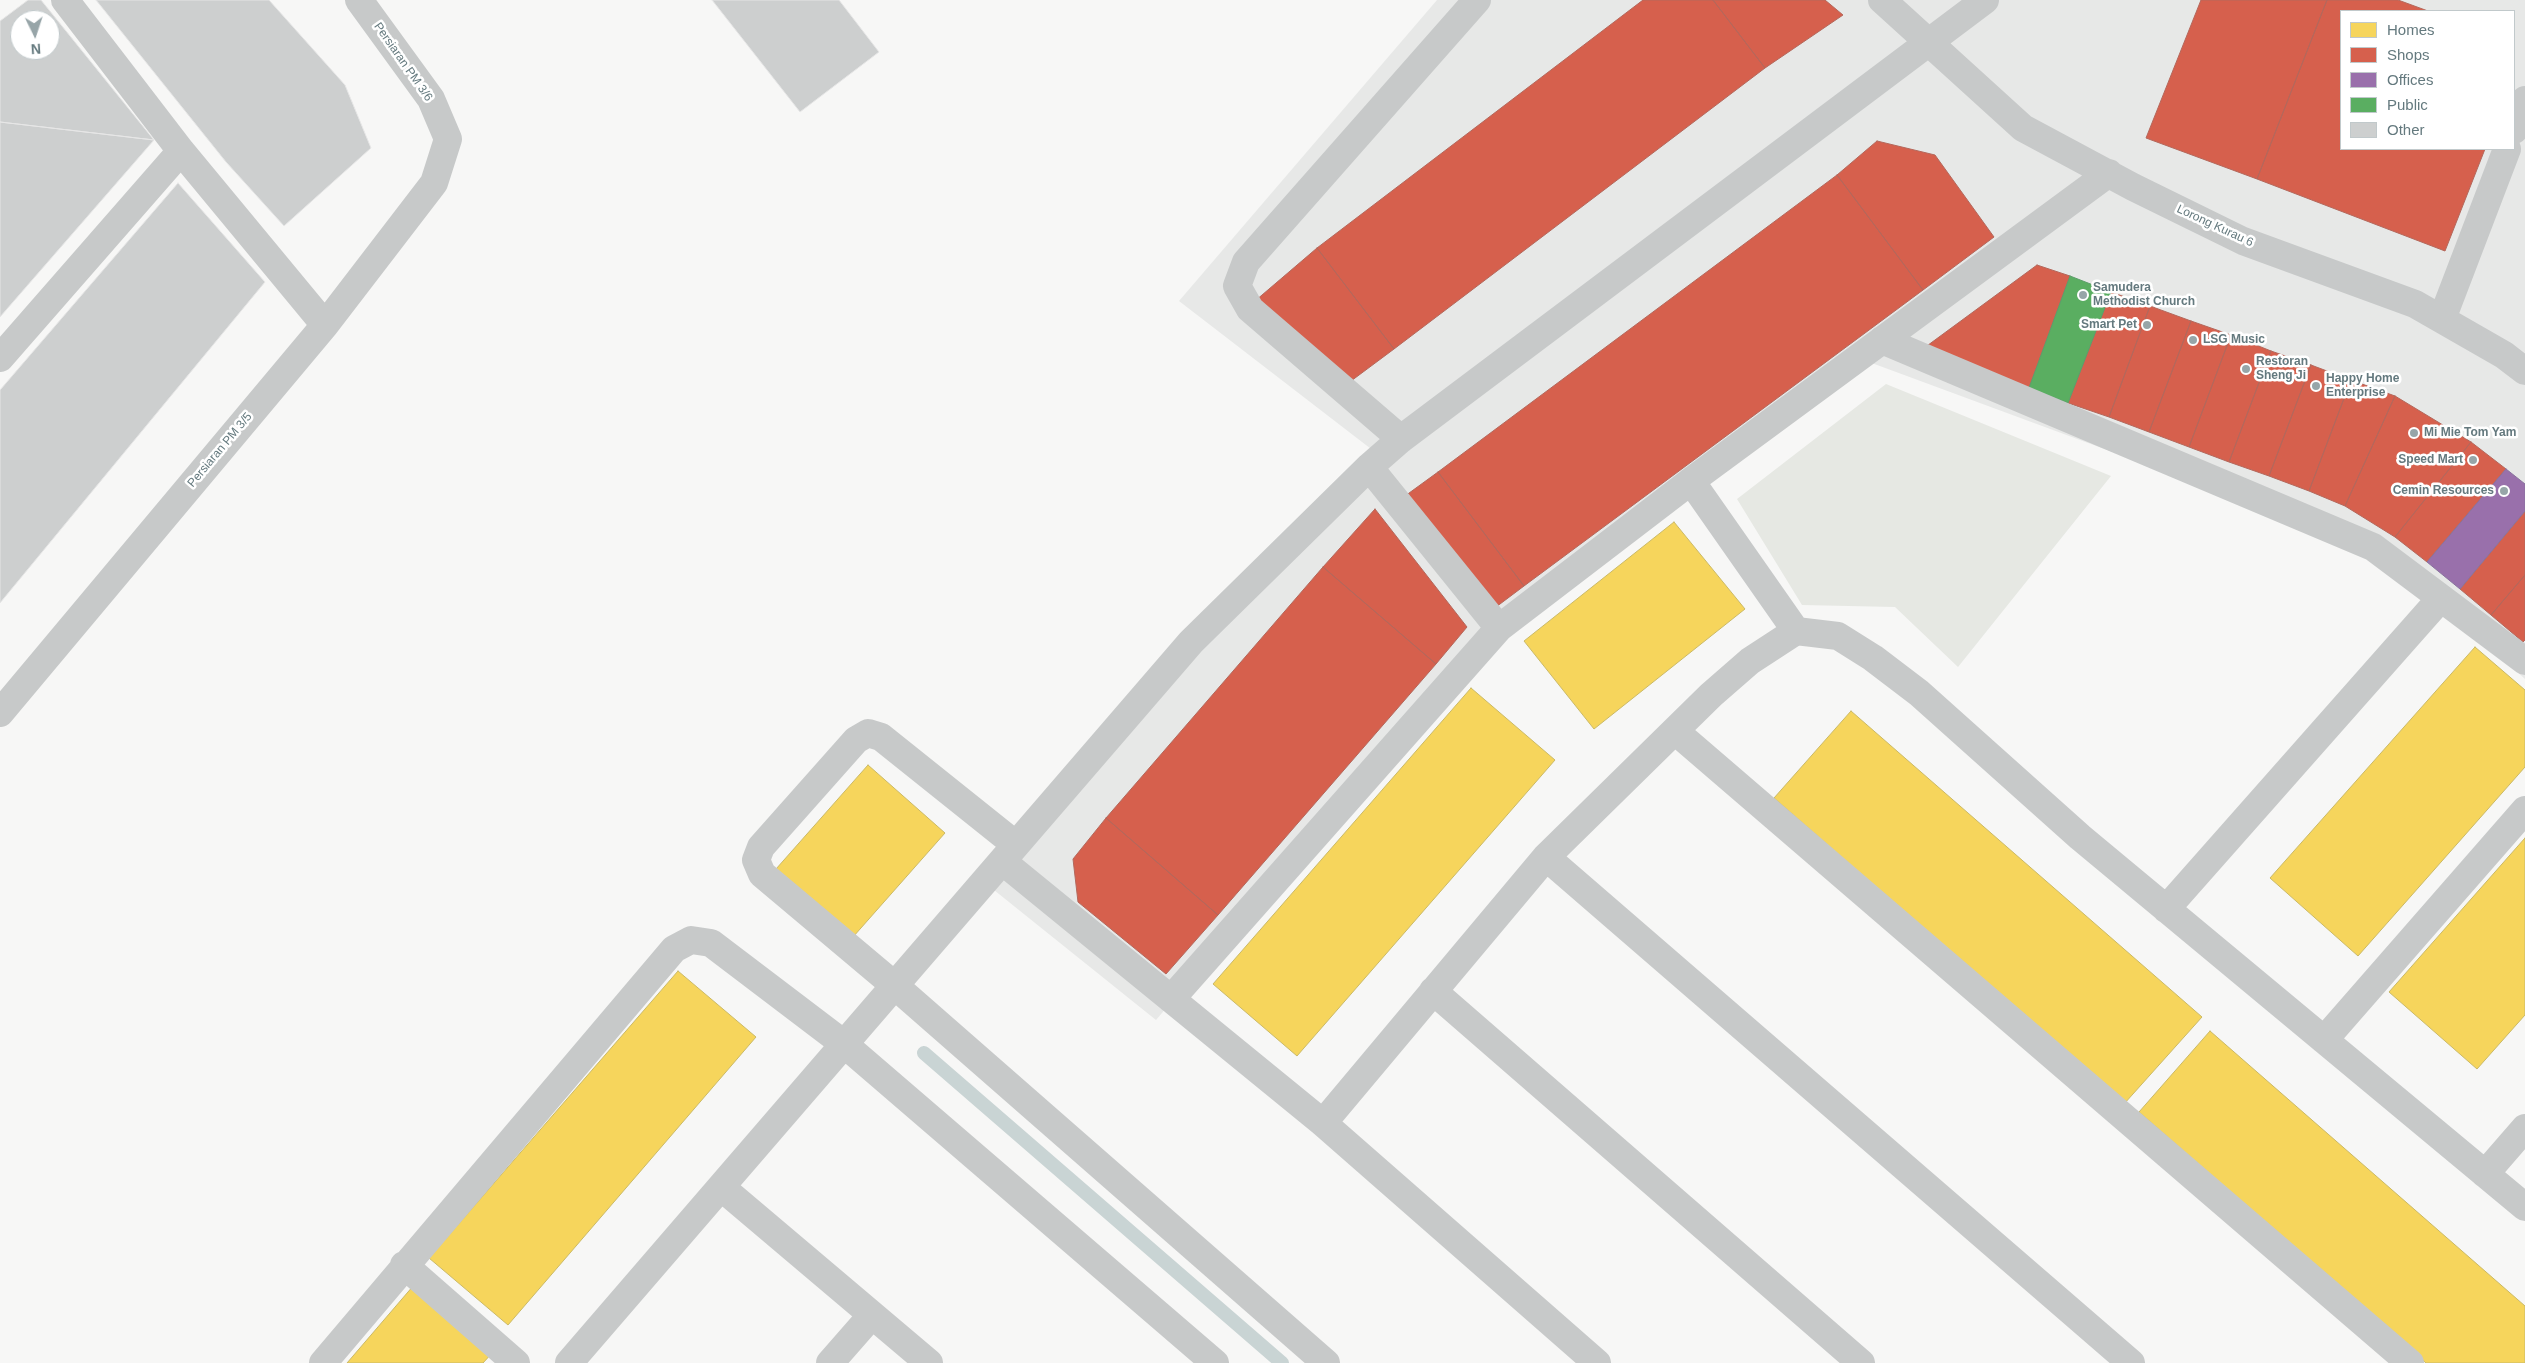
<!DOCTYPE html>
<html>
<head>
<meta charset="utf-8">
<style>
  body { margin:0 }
  #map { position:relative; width:2525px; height:1363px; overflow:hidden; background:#f7f7f6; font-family:Helvetica,sans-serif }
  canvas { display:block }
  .legend { position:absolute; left:2340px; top:10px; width:175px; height:140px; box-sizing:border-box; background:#fff; border:1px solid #c1c9cb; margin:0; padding:6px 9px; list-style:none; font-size:15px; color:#64797e }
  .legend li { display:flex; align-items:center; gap:10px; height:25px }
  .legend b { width:25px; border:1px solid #c1c9cb }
  .north { position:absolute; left:10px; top:10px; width:50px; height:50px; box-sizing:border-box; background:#fff; border:1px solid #c1c9cb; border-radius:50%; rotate:176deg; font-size:14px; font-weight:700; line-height:20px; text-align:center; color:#64797e }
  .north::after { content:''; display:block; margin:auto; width:18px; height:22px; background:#97a5a8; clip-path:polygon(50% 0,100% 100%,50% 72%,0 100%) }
</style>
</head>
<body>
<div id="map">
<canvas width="2525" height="1363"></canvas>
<ul class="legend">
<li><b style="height:14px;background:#f6d55c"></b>Homes</li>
<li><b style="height:14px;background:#d6604d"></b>Shops</li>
<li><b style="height:14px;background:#9970ab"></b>Offices</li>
<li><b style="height:14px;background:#5aae61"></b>Public</li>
<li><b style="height:14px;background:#cdcfcf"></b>Other</li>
</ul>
<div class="north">N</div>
</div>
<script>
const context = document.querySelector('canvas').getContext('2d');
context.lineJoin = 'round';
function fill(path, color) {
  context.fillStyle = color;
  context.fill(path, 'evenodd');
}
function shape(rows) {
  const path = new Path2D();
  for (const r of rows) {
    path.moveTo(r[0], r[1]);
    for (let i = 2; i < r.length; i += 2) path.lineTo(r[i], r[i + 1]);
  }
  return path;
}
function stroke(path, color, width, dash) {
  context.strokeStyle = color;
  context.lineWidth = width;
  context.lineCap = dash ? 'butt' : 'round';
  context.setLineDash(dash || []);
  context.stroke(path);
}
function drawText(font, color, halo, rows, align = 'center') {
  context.font = font + ' Helvetica,sans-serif';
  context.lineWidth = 5;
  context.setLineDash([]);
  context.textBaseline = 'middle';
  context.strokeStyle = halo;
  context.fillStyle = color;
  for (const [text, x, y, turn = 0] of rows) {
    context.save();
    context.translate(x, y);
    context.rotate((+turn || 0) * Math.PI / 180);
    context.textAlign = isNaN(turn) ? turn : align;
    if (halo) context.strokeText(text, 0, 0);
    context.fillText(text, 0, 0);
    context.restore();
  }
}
const built = shape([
  [1437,0,2525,0,2525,679,2383,552,1869,362,1494,623,1156,1020,979,878,1375,452,1179,301],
  [2341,11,2514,11,2514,149,2341,149]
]);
const green = shape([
  [1886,384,2111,476,1958,667,1895,607,1802,605,1737,499]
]);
const homes = shape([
  [1674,522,1745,609,1594,729,1524,641,1674,522],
  [2475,647,2525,690,2525,767,2358,956,2270,878,2475,647],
  [1471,688,1555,760,1297,1056,1213,984,1471,688],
  [1851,711,2202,1017,2124,1104,1774,798,1851,711],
  [868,765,945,833,853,937,776,869,868,765],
  [2525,838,2525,1015,2477,1069,2389,992,2525,838],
  [678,971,756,1037,508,1325,429,1258,678,971],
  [2210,1031,2525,1306,2525,1363,2426,1363,2139,1112,2210,1031],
  [414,1285,493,1352,483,1363,347,1363,414,1285]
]);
const shops = shape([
  [1643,0,1713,0,1765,68,1394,349,1317,248,1643,0],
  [1713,0,1825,0,1843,15,1765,68,1713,0],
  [2201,0,2327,0,2257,179,2146,138,2201,0],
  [2327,0,2398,0,2428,11,2341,11,2341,149,2485,149,2445,251,2257,179,2327,0],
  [1877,141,1935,155,1994,237,1923,290,1837,175,1877,141],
  [1837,175,1923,290,1524,586,1438,472,1837,175],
  [1317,248,1394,349,1351,381,1255,301,1317,248],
  [2037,265,2070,276,2029,388,1920,351,2037,265],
  [2111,292,2150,306,2109,417,2068,403,2111,292],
  [2150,306,2191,321,2149,432,2109,417,2150,306],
  [2191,321,2231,335,2189,447,2149,432,2191,321],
  [2231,335,2271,351,2229,462,2189,447,2231,335],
  [2271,351,2311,365,2269,476,2229,462,2271,351],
  [2311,365,2351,380,2309,491,2269,476,2311,365],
  [2351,380,2395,396,2345,506,2309,491,2351,380],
  [2395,396,2471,442,2395,537,2345,506,2395,396],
  [2471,442,2506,469,2427,562,2395,537,2471,442],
  [1438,472,1524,586,1496,607,1405,496,1438,472],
  [1375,509,1467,627,1436,664,1323,567,1375,509],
  [2525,511,2525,575,2491,615,2460,589,2525,511],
  [1323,567,1436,664,1218,915,1106,818,1323,567],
  [2525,575,2525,640,2523,642,2491,615,2525,575],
  [1106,818,1218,915,1166,974,1078,902,1073,859,1106,818]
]);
const offices = shape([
  [2506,469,2525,484,2525,511,2460,589,2427,562,2506,469]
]);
const public = shape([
  [2070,276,2111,292,2068,403,2029,388,2070,276]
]);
const stream = shape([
  [924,1053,1282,1363]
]);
const building = shape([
  [28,0,41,0,154,140,0,122,0,21,28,0],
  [20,20,50,20,50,50,20,50,20,20],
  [96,0,269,0,345,85,371,148,284,226,226,162,96,0],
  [712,0,839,0,879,52,800,112,712,0],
  [0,122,154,140,0,317,0,122],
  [178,183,265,282,0,603,0,390,178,183]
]);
const minor = shape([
  [65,0,181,151,325,325],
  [1882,0,2023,128,2133,187,2243,241,2415,304,2504,355,2525,371],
  [2514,130,2525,100],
  [2442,319,2507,149],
  [1882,340,2373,547,2525,661],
  [0,358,181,151],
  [1401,439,1250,309,1237,286,1246,262,1477,0],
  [1369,467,1499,628],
  [1691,481,1796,631],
  [0,713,325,325,434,183,448,139,431,99,359,0],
  [1675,731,2410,1363],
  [1016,845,881,737,868,733,856,740,761,847,756,860,762,874,894,985,1326,1363],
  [1546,857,2131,1363],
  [1002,861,1323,1123,1597,1363],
  [2166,909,2441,598],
  [1433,991,1861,1363],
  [1171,999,1499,628,1691,481,2109,173],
  [2324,1040,2525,810],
  [1323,1123,1546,857,1711,695,1750,661,1796,631,1838,636,1873,658,1919,693,2080,837,2525,1207],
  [2485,1174,2525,1128],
  [721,1187,929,1363],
  [404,1265,516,1363],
  [323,1363,674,949,691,940,711,943,844,1044,1215,1363],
  [569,1363,1191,642,1369,467,1401,439,1985,0],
  [830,1363,872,1315]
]);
const markers = [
  [2083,295,5,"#97a5a8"],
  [2147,325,5,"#97a5a8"],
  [2193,340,5,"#97a5a8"],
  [2246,369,5,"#97a5a8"],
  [2316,386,5,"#97a5a8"],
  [2414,433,5,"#97a5a8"],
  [2473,460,5,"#97a5a8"],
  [2504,491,5,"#97a5a8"]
];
const streetNames = [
  ["Persiaran PM 3/6",403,62,55],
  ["Lorong Kurau 6",2215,226,25],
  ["Persiaran PM 3/5",220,450,-50]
];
const poiNames = [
  ["Samudera",2093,288],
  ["Methodist Church",2093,302],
  ["Smart Pet",2137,325,"right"],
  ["LSG Music",2203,340],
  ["Restoran",2256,362],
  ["Sheng Ji",2256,376],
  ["Happy Home",2326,379],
  ["Enterprise",2326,393],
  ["Mi Mie Tom Yam",2424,433],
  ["Speed Mart",2463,460,"right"],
  ["Cemin Resources",2494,491,"right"]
];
fill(built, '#e7e8e7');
fill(green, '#e6e8e3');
fill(homes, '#f6d55c');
stroke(homes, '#cab966', 1);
fill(shops, '#d6604d');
stroke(shops, '#b4685c', 1);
fill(offices, '#9970ab');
stroke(offices, '#89739e', 1);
fill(public, '#5aae61');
stroke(public, '#5d9e6a', 1);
stroke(stream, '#c9d4d4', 14);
fill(building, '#cdcfcf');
stroke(building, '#e6e6e6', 1);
stroke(minor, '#c7c9c9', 28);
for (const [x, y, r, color] of markers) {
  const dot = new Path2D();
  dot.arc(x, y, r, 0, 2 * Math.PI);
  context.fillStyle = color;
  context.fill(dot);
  stroke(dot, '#fff', 2);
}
drawText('12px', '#64797e', '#fff', streetNames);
drawText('bold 12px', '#64797e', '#fff', poiNames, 'left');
</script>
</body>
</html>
